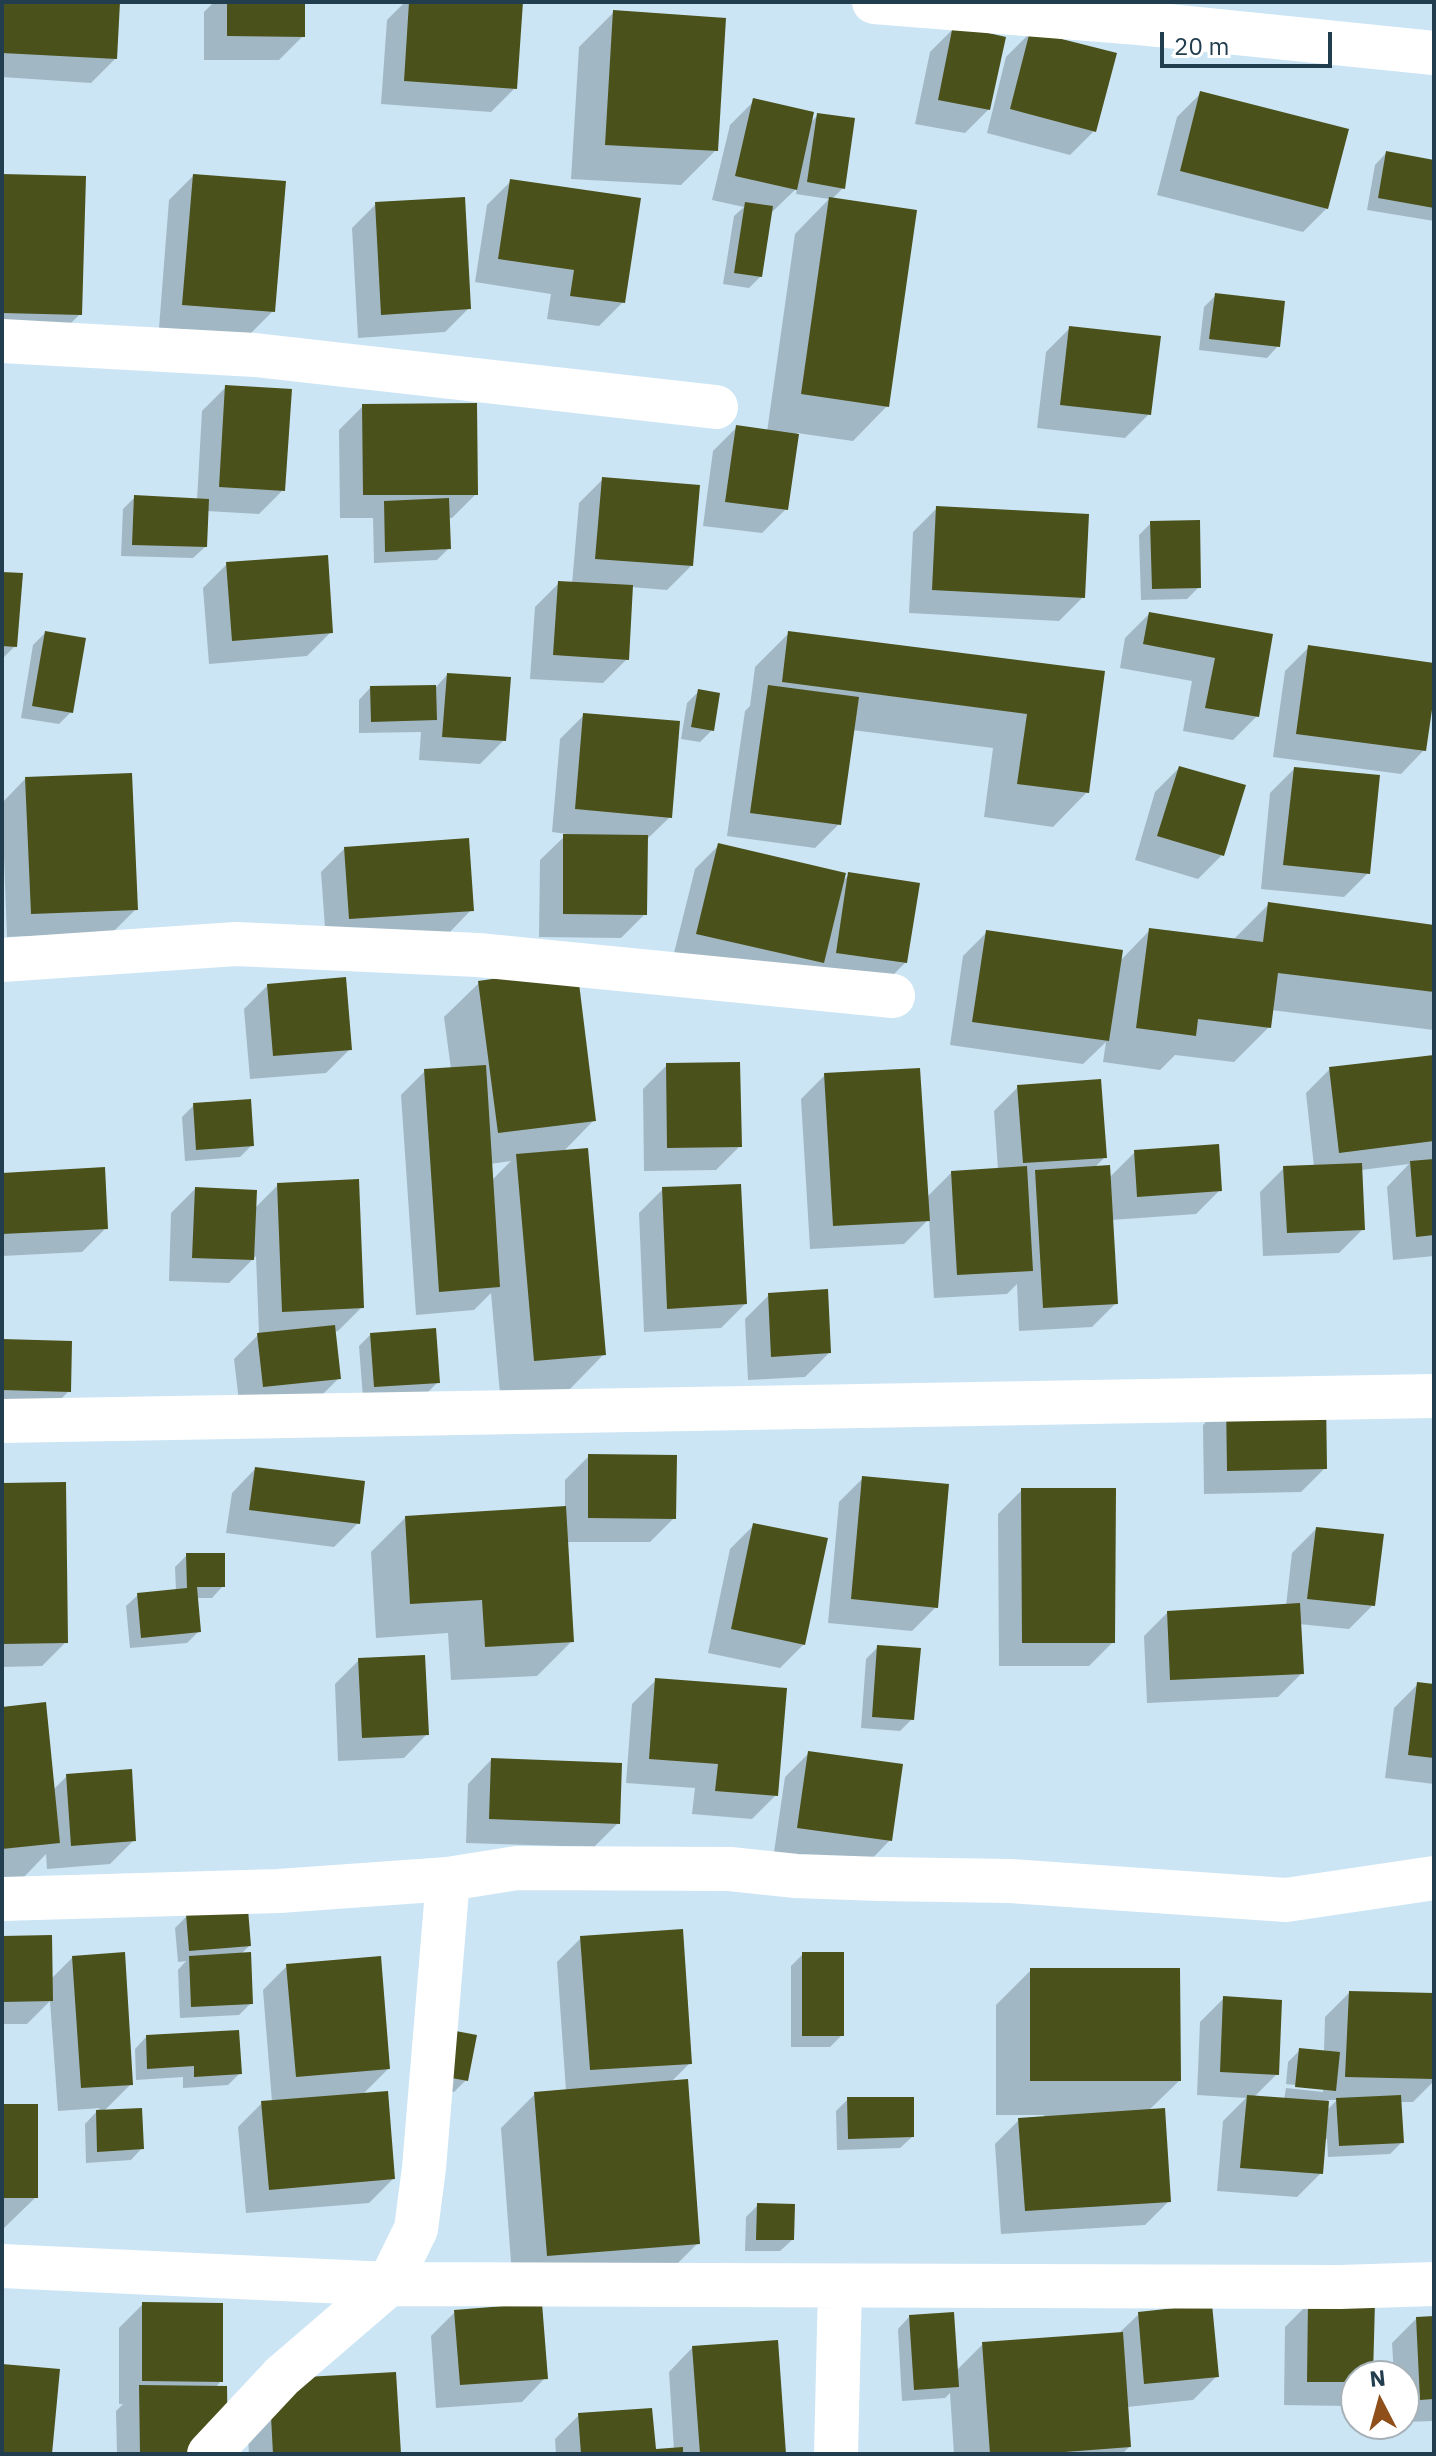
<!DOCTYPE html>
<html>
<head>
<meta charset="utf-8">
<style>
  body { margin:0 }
  #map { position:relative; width:1436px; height:2456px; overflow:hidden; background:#cbe5f5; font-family:"IBM Plex Sans",sans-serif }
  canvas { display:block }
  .frame { position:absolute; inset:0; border:4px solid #213d4e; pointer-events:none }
  .north { position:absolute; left:1340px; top:2360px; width:80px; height:80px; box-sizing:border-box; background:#fff; border:2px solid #a6b1b8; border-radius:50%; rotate:354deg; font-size:22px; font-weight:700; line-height:32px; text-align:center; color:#213d4e }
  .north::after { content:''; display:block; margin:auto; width:28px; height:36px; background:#8f4f1a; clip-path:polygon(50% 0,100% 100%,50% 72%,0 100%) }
  .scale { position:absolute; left:1160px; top:32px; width:172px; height:36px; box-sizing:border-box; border:4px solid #213d4e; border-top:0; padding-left:10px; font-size:24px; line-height:28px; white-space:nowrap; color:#213d4e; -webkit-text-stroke:6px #fff; paint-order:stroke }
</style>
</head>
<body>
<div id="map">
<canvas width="1436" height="2456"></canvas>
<div class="frame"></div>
<div class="north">N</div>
<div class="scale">20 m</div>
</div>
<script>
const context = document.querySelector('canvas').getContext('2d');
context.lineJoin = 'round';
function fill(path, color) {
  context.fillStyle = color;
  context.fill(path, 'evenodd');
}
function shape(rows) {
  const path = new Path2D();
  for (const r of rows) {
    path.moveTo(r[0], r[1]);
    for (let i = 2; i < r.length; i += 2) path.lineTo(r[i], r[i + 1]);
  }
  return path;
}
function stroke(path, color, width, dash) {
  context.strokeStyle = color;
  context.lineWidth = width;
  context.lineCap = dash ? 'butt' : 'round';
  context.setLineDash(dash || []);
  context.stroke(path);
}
const shadow = shape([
  [2,2,118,2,115,59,91,83,2,77],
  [214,2,303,2,303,36,279,60,204,60,204,12],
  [405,2,501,2,515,88,491,112,381,104,387,20],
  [614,12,716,150,681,185,571,179,579,47],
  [954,28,989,109,965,133,915,124,930,52],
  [1030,33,1094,131,1070,155,987,133,1006,57],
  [1201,93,1327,208,1303,232,1157,195,1177,117],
  [754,101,810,123,818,115,843,188,831,200,887,406,853,441,797,433,786,509,762,533,703,526,713,451,737,427,767,432,795,234,829,199,796,194,797,188,771,213,761,276,749,288,723,284,734,216,744,207,712,200,730,125],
  [1386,153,1434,162,1434,221,1367,210,1375,165],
  [2,176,80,314,56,338,2,337],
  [193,176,273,311,249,335,159,328,169,200],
  [511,181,623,302,599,326,547,319,551,294,475,282,487,205],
  [376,204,469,308,445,332,358,338,352,228],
  [1216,295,1278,346,1267,358,1199,350,1204,307],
  [1070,328,1149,414,1125,438,1037,428,1046,352],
  [226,387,283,490,259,514,206,511,205,547,193,558,121,556,123,509,135,497,197,500,202,411],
  [363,406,476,494,452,518,448,518,449,548,437,560,374,563,373,518,340,518,339,430],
  [603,479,691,566,667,590,631,587,627,659,603,683,530,679,535,607,559,583,572,584,579,503],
  [937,508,1083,597,1059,621,909,613,913,532],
  [1151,523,1199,587,1187,599,1141,600,1139,535],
  [227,564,331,632,307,656,209,664,203,588],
  [2,574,15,646,3,658,2,658],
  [1149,614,1271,636,1257,716,1233,740,1183,731,1192,681,1120,668,1125,638],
  [45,633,71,712,59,724,21,718,33,645],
  [789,633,1103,673,1087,792,1053,827,984,817,993,748,852,730,839,824,815,848,727,836,745,711,750,706,755,667],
  [1309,647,1434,665,1434,682,1424,750,1401,774,1273,757,1285,671],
  [447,675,504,740,480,764,419,760,421,732,359,733,359,700,370,688,436,687],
  [699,691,712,730,700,742,681,739,687,703],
  [584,715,670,817,645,841,645,914,621,938,539,937,540,860,567,834,552,832,560,739],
  [1179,768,1222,855,1198,879,1135,860,1155,792],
  [1294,769,1368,873,1344,897,1261,889,1270,793],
  [25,779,136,909,112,933,7,937,2,803],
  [719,845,841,882,849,875,906,962,882,986,673,957,695,869],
  [345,848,471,910,448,934,326,942,321,872],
  [1268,905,1434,927,1434,1030,1271,1010,1269,1027,1234,1062,1175,1055,1160,1070,1103,1062,1106,1042,1083,1064,950,1045,963,956,987,932,1119,962,1150,930,1234,939],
  [479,983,594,1120,563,1152,604,1354,570,1389,500,1394,491,1293,474,1310,416,1315,401,1095,425,1071,451,1069,444,1017],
  [511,1161,491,1181,490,1164],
  [268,985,350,1049,326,1073,250,1079,244,1009],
  [1434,1057,1434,1256,1393,1260,1387,1187,1409,1164,1361,1170,1363,1229,1339,1253,1263,1256,1260,1192,1284,1168,1314,1167,1306,1093,1330,1069],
  [667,1065,740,1146,716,1170,644,1171,643,1089],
  [825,1075,926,1198,952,1172,998,1170,994,1111,1018,1087,1105,1157,1094,1168,1108,1179,1135,1152,1220,1190,1196,1214,1111,1220,1116,1303,1092,1327,1019,1331,1017,1284,1007,1294,934,1298,929,1219,904,1244,810,1249,801,1099],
  [194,1105,252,1145,240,1157,185,1161,182,1117],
  [2,1175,106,1228,82,1252,2,1256],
  [278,1185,362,1307,338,1331,334,1332,339,1378,315,1402,240,1410,234,1359,259,1334,256,1256,229,1283,169,1281,171,1213,195,1189,255,1208],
  [663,1189,745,1304,721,1328,644,1332,639,1213],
  [769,1295,829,1353,805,1377,748,1380,745,1319],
  [371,1334,438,1382,426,1394,363,1398,359,1346],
  [2,1341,69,1391,45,1415,2,1414],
  [1227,1401,1325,1468,1301,1492,1204,1494,1203,1425],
  [589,1456,674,1518,650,1542,566,1542,572,1641,537,1676,451,1680,448,1633,376,1638,371,1552,405,1518,565,1508,565,1480],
  [255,1469,358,1523,334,1547,226,1533,232,1493],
  [863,1478,936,1607,912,1631,828,1623,839,1502],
  [2,1485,66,1642,42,1666,2,1667],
  [1022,1490,1113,1642,1089,1666,999,1666,998,1514],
  [754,1525,804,1644,780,1668,708,1653,730,1549],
  [1316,1529,1373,1605,1349,1629,1299,1624,1302,1673,1278,1697,1147,1703,1144,1636,1168,1612,1286,1606,1292,1553],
  [187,1555,223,1586,212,1598,196,1598,199,1631,187,1643,130,1648,126,1606,138,1595,176,1591,175,1567],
  [878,1647,912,1719,900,1731,861,1728,866,1659],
  [359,1660,427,1734,404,1758,338,1761,335,1684],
  [656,1680,776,1795,752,1819,692,1814,695,1788,626,1783,632,1704],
  [1418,1684,1434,1686,1434,1784,1385,1778,1394,1708],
  [2,1709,53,1790,67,1776,134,1840,110,1864,47,1869,46,1854,24,1877,2,1879],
  [809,1753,890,1840,867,1864,774,1852,785,1777],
  [491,1760,618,1823,594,1847,466,1843,468,1784],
  [187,1916,249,1946,240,1955,251,2003,239,2015,180,2018,178,1970,186,1961,178,1962,175,1928],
  [2,1938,51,1979,73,1957,131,2084,103,2112,142,2148,131,2160,86,2163,85,2124,100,2108,58,2111,50,2001,27,2024,2,2024],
  [581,1938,690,2063,670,2083,698,2243,664,2277,513,2289,501,2128,535,2094,566,2091,557,1962],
  [803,1954,842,2035,830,2047,791,2047,791,1966],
  [287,1966,388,2069,362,2095,393,2179,369,2203,246,2213,238,2127,262,2103,272,2102,263,1990],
  [1031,1970,1179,2081,1148,2111,1169,2201,1145,2225,1001,2234,995,2144,1019,2120,1044,2118,1044,2115,996,2115,996,2005],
  [1349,1993,1434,1995,1434,2081,1413,2102,1400,2102,1402,2142,1390,2154,1328,2157,1327,2139,1324,2139,1321,2173,1297,2197,1217,2191,1223,2121,1246,2098,1197,2095,1200,2022,1224,1998,1277,2074,1254,2097,1284,2100,1286,2088,1323,2092,1323,2088,1286,2084,1288,2062,1300,2050,1324,2052,1325,2017],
  [1328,2100,1337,2100,1327,2110],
  [146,2037,240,2073,228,2085,183,2088,183,2077,136,2080,135,2049],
  [475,2037,466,2080,454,2092,425,2087],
  [848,2099,912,2137,900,2148,837,2150,836,2111],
  [2,2106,36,2197,2,2230],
  [758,2205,792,2240,780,2251,745,2251,746,2217],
  [1309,2303,1371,2376,1356,2376,1356,2397,1347,2406,1284,2405,1285,2327],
  [143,2304,221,2381,215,2388,225,2454,117,2454,116,2411,123,2404,119,2404,119,2328],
  [455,2312,545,2378,522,2402,436,2408,431,2336],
  [1139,2314,1217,2376,1193,2400,1127,2407,1129,2447,1122,2454,954,2454,950,2393,945,2398,902,2401,898,2329,909,2317,956,2371,983,2344,1118,2334],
  [1434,2318,1434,2421,1404,2422,1404,2376,1394,2376,1392,2343,1416,2319],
  [692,2348,784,2454,556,2454,555,2439,579,2415,654,2451,674,2450,669,2372],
  [246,2405,399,2454,249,2454]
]);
const building = shape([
  [2,2,120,2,117,59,2,53],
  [227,2,305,2,305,37,227,36],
  [409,2,523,2,517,89,404,81],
  [613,10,726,18,718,151,605,145],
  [953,25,1006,37,990,110,938,100],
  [1030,31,1117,53,1096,132,1010,109],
  [1200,91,1349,129,1328,209,1180,171],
  [753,98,814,112,797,190,735,176],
  [817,113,855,118,845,189,807,182],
  [1386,151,1434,160,1434,208,1378,198],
  [2,174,86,176,82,315,2,313],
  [193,174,286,181,275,312,182,305],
  [510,179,641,198,625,303,570,296,574,270,498,259],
  [465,197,471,309,381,315,375,202],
  [829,197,917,210,889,407,801,394],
  [745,202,773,206,762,277,734,273],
  [1215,293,1285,301,1280,347,1209,339],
  [1069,326,1161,336,1151,415,1060,405],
  [225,385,292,389,285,491,219,487],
  [477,403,478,495,363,495,362,404],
  [736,425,799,434,788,510,725,502],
  [602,477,700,485,693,566,595,559],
  [134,495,209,499,207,547,132,545],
  [449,498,451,549,385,552,384,501],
  [936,506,1089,514,1085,598,932,590],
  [1200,520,1201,588,1152,589,1150,521],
  [328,555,333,633,232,641,226,562],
  [2,572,23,573,17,647,2,646],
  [558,581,633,585,629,660,553,655],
  [1149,612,1273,634,1259,717,1205,708,1215,658,1143,644],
  [45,631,86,638,73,713,32,706],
  [788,631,1105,671,1089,793,1017,784,1027,714,782,682],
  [1308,645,1434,663,1434,696,1426,751,1296,734],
  [447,673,511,677,506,741,442,737],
  [436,685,437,720,371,722,370,686],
  [768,685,859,697,841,825,750,813],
  [698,689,720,693,714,731,691,727],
  [583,713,680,721,672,818,575,809],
  [1179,766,1246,785,1224,856,1157,836],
  [1294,767,1380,775,1370,874,1283,865],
  [132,773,138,910,31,914,25,777],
  [563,834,648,835,647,915,563,914],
  [469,838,474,911,349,919,344,847],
  [718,843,846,873,824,963,696,934],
  [848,872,920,883,907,963,836,953],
  [1268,902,1434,925,1434,992,1278,973,1271,1028,1198,1019,1196,1036,1136,1028,1149,928,1263,942],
  [986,930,1123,950,1109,1041,972,1022],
  [577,967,596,1121,498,1133,478,981],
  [346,977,352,1050,273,1056,267,984],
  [1434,1055,1434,1141,1339,1153,1329,1067],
  [740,1062,742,1147,667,1148,666,1063],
  [486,1065,500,1287,439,1292,424,1069],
  [920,1068,930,1221,833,1226,824,1073],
  [1101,1079,1107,1158,1023,1163,1017,1085],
  [251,1099,254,1146,196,1150,193,1103],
  [1219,1144,1222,1191,1137,1197,1134,1150],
  [588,1148,606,1355,534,1361,516,1154],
  [1434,1159,1434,1235,1416,1237,1410,1161],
  [1362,1163,1365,1230,1287,1233,1283,1166],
  [1110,1165,1118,1304,1043,1308,1035,1170],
  [1027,1166,1033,1271,957,1275,951,1171],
  [105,1167,108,1229,2,1234,2,1173],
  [359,1179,364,1308,282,1312,277,1183],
  [741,1184,747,1304,667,1309,662,1187],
  [195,1187,257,1190,254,1260,192,1258],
  [828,1289,831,1353,771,1357,768,1293],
  [335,1325,341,1379,263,1387,257,1333],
  [436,1328,440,1383,374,1387,370,1333],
  [2,1339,72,1341,71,1392,2,1390],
  [1326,1398,1327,1469,1227,1471,1226,1399],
  [588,1454,677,1455,676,1519,588,1518],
  [255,1467,365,1481,360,1524,249,1510],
  [862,1476,949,1484,938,1608,851,1599],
  [66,1482,68,1643,2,1644,2,1483],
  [1021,1488,1116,1488,1115,1643,1022,1643],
  [566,1506,574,1642,485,1647,482,1600,410,1604,405,1516],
  [753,1523,828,1538,805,1645,731,1629],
  [1316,1527,1384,1534,1375,1606,1307,1599],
  [186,1553,225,1553,225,1587,197,1587,201,1632,141,1638,137,1593,187,1588],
  [1300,1603,1304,1674,1170,1680,1167,1611],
  [877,1645,921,1648,914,1720,872,1717],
  [425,1655,429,1735,362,1738,358,1658],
  [655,1678,787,1688,778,1796,715,1791,718,1764,649,1759],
  [1417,1682,1434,1684,1434,1758,1408,1755],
  [46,1702,60,1843,2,1849,2,1707],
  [808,1751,903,1764,892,1841,797,1828],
  [491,1758,622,1763,620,1824,489,1819],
  [132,1769,136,1841,71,1846,66,1774],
  [248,1909,251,1946,189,1951,186,1914],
  [683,1929,692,2064,590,2070,580,1936],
  [52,1935,53,2001,2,2002,2,1936],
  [125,1952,133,2085,81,2088,72,1956],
  [251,1952,253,2004,191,2007,189,1956],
  [802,1952,844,1952,844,2036,802,2036],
  [381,1956,390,2069,296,2077,286,1964],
  [1030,1968,1180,1968,1181,2081,1030,2081],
  [1349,1991,1434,1993,1434,2079,1345,2077],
  [1223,1996,1282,2000,1279,2075,1220,2072],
  [445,2029,477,2035,468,2081,435,2075],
  [239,2030,242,2074,194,2077,194,2066,147,2069,146,2035],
  [1299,2048,1340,2052,1336,2091,1295,2087],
  [688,2079,700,2244,547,2256,534,2092],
  [388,2091,395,2179,269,2190,261,2101],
  [1247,2095,1329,2101,1323,2174,1240,2168],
  [1401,2095,1404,2143,1339,2146,1336,2098],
  [847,2097,914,2097,914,2137,848,2139],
  [2,2104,38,2104,38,2198,2,2198],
  [142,2108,144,2149,97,2152,96,2110],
  [1165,2108,1171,2202,1025,2211,1018,2118],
  [757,2203,795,2204,794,2240,756,2240],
  [1308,2301,1375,2302,1373,2376,1356,2376,1356,2382,1307,2382],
  [142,2302,223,2303,223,2382,142,2381],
  [542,2303,548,2379,460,2385,454,2310],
  [1212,2304,1219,2377,1144,2384,1138,2312],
  [954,2312,959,2387,914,2390,909,2315],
  [1434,2316,1434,2399,1420,2400,1416,2317],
  [1123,2332,1131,2447,1038,2454,990,2454,982,2342],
  [778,2340,786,2454,700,2454,692,2346],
  [2,2364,60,2369,52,2454,2,2453],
  [396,2372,401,2454,273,2454,269,2379],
  [139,2385,227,2386,228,2454,140,2454],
  [652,2408,656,2449,683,2447,683,2454,581,2454,578,2413]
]);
const minor = shape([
  [874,2,1139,23,1434,53],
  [2,341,255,355,716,407],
  [2,960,236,944,478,955,893,996],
  [2,1421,1434,1396],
  [2,1899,279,1891,448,1879,517,1868,730,1869,796,1876,880,1879,1010,1881,1286,1900,1434,1878],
  [2,2266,389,2284,1340,2287,1434,2284],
  [209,2454,282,2376,389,2284,416,2229,424,2168,448,1879],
  [836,2454,840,2286]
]);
fill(shadow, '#0003');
fill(building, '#4b511a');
stroke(minor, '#fff', 44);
</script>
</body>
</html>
